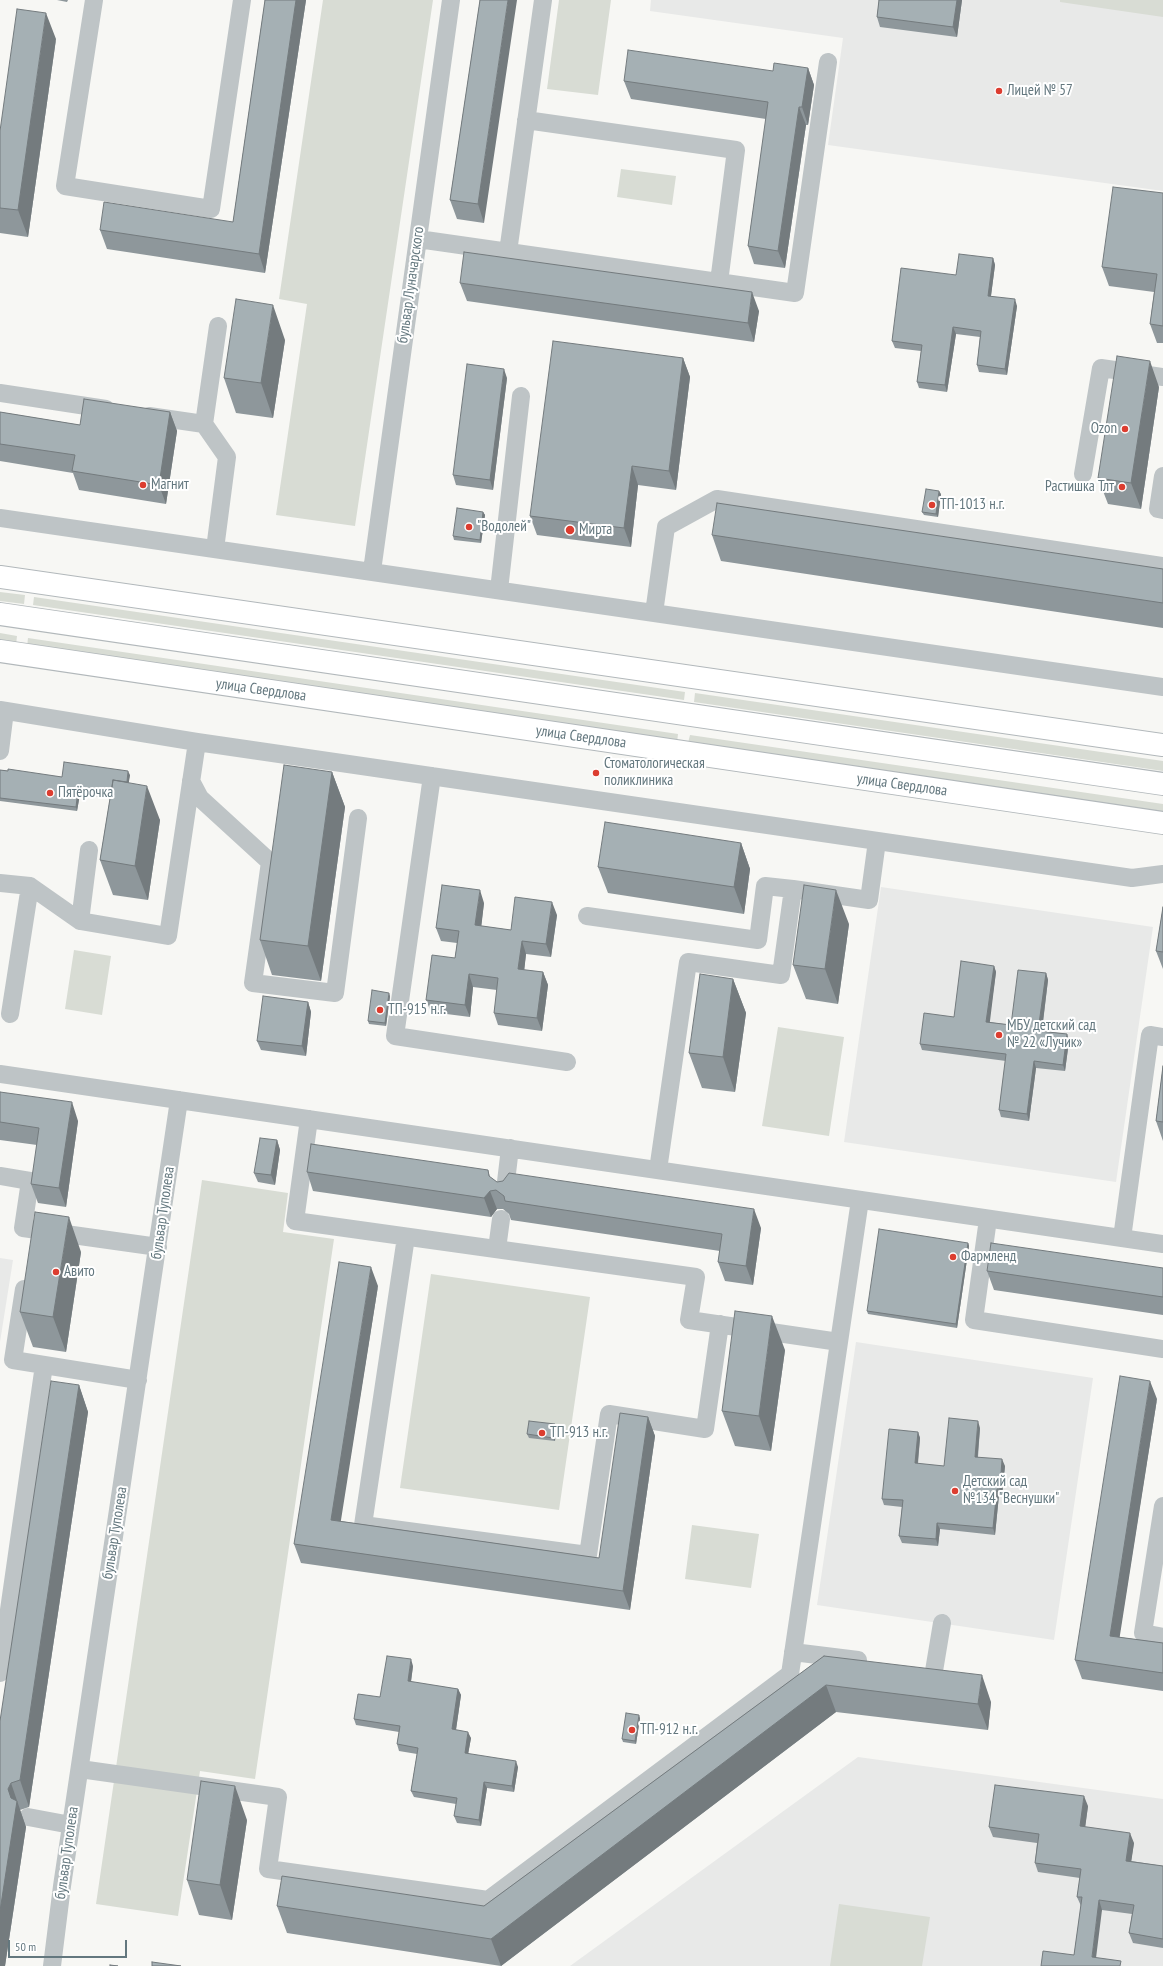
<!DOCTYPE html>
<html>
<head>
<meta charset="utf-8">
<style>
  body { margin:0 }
  #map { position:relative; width:1163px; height:1966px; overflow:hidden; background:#f7f7f4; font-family:"PT Sans Narrow",sans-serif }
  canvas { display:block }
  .scale { position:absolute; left:8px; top:1940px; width:119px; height:18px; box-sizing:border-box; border:2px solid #63777e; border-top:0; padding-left:5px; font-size:12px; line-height:14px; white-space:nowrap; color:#63777e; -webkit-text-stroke:3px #fff; paint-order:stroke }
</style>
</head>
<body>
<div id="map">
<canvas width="1163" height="1966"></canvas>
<div class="scale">50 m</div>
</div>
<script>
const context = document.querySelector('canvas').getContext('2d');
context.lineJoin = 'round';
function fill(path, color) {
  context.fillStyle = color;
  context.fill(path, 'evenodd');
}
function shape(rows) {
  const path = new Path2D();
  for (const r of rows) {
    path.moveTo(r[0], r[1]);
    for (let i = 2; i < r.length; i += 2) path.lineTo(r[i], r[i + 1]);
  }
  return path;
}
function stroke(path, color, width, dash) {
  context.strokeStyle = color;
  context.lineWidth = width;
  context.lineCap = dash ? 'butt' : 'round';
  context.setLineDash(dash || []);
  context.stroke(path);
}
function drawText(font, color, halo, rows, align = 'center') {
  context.font = font + ' "PT Sans Narrow",sans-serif';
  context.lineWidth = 4;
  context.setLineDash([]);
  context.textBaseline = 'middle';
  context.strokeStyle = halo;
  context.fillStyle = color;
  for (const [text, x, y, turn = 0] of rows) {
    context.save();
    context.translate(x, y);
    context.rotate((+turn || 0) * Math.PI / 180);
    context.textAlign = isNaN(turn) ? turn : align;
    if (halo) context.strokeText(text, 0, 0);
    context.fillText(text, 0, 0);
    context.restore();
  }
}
const built = shape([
  [651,0,1163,0,1163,191,828,145,843,38,650,11],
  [881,887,1153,927,1116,1182,844,1142],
  [0,1258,13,1260,0,1342],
  [856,1342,1093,1378,1054,1640,817,1605],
  [858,1757,1163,1799,1163,1966,570,1966]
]);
const green = shape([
  [323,0,433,0,355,526,276,515,307,304,279,299],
  [559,0,611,0,598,95,547,89],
  [1060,0,1163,0,1163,17,1060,2],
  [621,169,676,176,672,205,617,197],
  [0,592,25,595,24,604,0,601],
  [34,597,685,692,684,700,33,605],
  [0,633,17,636,16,645,0,643],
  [28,638,678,734,677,743,27,647],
  [695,693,1163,761,1163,771,694,702],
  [690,735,1163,804,1163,813,688,743],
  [74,950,111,956,102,1015,65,1009],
  [778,1027,844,1037,829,1136,762,1126],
  [202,1180,288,1193,283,1232,334,1239,255,1779,200,1771,178,1916,96,1904],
  [431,1274,590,1297,559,1510,400,1488],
  [692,1525,759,1534,751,1588,685,1579],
  [839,1904,930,1917,922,1966,830,1966]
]);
const minor = shape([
  [94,0,65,186,211,209,242,0],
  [526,120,736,150,719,282],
  [418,239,795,293,828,62],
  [508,252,543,0],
  [0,393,106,409],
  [149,416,204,424,227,457,215,549],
  [204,424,218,326],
  [1083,474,1101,368,1163,377],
  [1163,476,1158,509,1163,510],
  [0,518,1163,687],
  [372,571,451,0],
  [499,590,521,396],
  [654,613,666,527,717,499,1163,566],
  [0,710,197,742,1132,878,1163,874],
  [0,751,5,711],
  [432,776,395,1036,567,1062],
  [191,781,200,798,270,862,253,983,335,993,358,818],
  [0,883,30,886,80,921,168,936,197,742],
  [587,916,758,940,765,886,793,889],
  [80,921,89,850],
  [10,1014,30,886],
  [0,1074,1163,1244],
  [309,1119,295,1221,696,1277,689,1320,839,1342],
  [658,1170,688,962,781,975,793,889,869,900,877,841],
  [0,1176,30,1181,23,1228,158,1247],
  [505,1190,510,1148],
  [988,1219,974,1320,1163,1349],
  [406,1237,363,1525,588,1555,609,1414,705,1429,720,1324],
  [1122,1238,1150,1035,1163,1037],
  [497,1249,501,1219],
  [24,1289,13,1360,138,1380],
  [1163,1506,1143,1633,1163,1637],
  [793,1652,858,1660],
  [934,1671,942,1623],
  [0,1673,44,1365],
  [80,1769,278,1797,268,1869,488,1900,790,1674,860,1200],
  [28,1817,71,1825],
  [52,1966,62,1886,179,1100]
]);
const major = shape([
  [0,577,1163,745],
  [0,614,1163,784],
  [0,651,1163,823]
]);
const wall = shape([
  [57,0,68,0,67,2],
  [265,0,306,0,265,273,107,249,100,230,233,222],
  [480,0,484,223,457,219,450,200],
  [879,0,962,0,957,37,880,27,877,17],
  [56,39,28,237,0,233,0,208],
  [808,68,814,85,808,125,806,125,785,268,754,264,748,246,766,119,631,99,624,81,773,71],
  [1163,193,1163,343,1157,343,1150,324,1154,292,1109,286,1102,267],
  [993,258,995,265,991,296,1017,306,1007,375,979,372,977,365,980,337,956,334,947,392,919,388,917,382,921,351,895,348,892,341,956,275],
  [460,283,759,311,754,342,467,301],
  [285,340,273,418,236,413,224,378],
  [683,358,690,377,676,490,638,485,631,547,537,535,530,516],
  [507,378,493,490,456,485,453,475],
  [1159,387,1141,509,1108,504,1098,478],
  [0,412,80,425,170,412,177,431,166,504,79,490,73,473,0,461],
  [941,494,938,517,924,515,922,512],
  [483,512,485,515,481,543,454,540,453,536],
  [712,535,1163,569,1163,628,721,561],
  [0,770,62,777,130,775,128,783,160,820,148,900,113,895,100,860,110,798,80,794,77,811,0,801],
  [332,772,345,807,321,981,272,975,260,940],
  [741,843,750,869,744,914,608,893,598,867],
  [484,903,481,926,511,930,557,915,551,957,526,954,524,970,543,972,548,985,542,1031,498,1025,494,1013,497,990,473,987,470,1017,431,1012,426,1000,455,958,457,943,441,941,436,928],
  [1163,907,1163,969,1156,951],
  [849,924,838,1004,806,999,793,965],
  [994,966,996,972,989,1022,1011,1025,1046,973,1048,980,1042,1031,1067,1034,1069,1041,1065,1071,1036,1068,1029,1121,1001,1117,999,1110,1006,1061,922,1050,920,1044,954,1017],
  [733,979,746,1013,735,1092,702,1088,689,1053],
  [390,996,386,1026,369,1024,368,1021],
  [308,1002,311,1012,306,1056,261,1050,257,1041],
  [1163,1066,1163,1141,1156,1121],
  [0,1092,78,1121,66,1207,38,1203,31,1184,37,1145,0,1140],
  [277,1140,280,1150,275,1185,258,1182,254,1173],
  [488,1170,490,1177,497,1182,761,1228,753,1285,725,1281,718,1262,720,1251,511,1220,509,1214,503,1209,497,1209,491,1217,313,1191,307,1172],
  [968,1243,969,1246,957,1328,868,1314,867,1311],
  [81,1252,66,1352,33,1347,20,1312],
  [1163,1268,1163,1315,994,1290,987,1271],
  [378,1286,340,1521,599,1558,648,1417,655,1436,630,1610,301,1563,294,1544],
  [785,1350,771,1451,735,1446,722,1411],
  [79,1385,88,1412,29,1807,20,1810,26,1827,5,1966,0,1966,0,1721],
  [1157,1399,1119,1637,1163,1643,1163,1691,1082,1679,1075,1660],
  [555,1424,556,1428,555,1441,529,1438,527,1434],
  [980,1428,978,1457,1005,1466,1002,1496,999,1495,995,1535,940,1529,938,1546,902,1543,899,1536,902,1507,884,1505,882,1499,918,1432,920,1438,918,1464,944,1466],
  [824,1656,991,1702,988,1730,836,1712,501,1966,287,1933,277,1906,484,1906],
  [413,1666,411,1682,458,1689,461,1695,456,1730,471,1738,468,1754,518,1767,514,1792,487,1788,481,1826,457,1823,454,1816,456,1804,414,1797,411,1791,417,1754,399,1751,397,1744,399,1732,356,1725,354,1719,380,1697],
  [640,1718,636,1744,623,1742,622,1739],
  [1088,1806,1085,1827,1134,1843,1131,1861,1163,1866,1163,1948,1133,1943,1129,1933,1132,1914,1102,1910,1074,1955,1081,1906,1077,1897,1080,1878,1038,1872,1035,1863,1037,1843,993,1837,989,1827],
  [247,1820,232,1920,199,1915,187,1880]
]);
const shadedWall = shape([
  [296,0,306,0,265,273,259,254],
  [508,0,517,0,484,223,478,204],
  [957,0,962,0,957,37,953,27],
  [46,13,56,39,28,237,18,210],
  [808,68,814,85,808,125,802,107],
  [799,107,806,125,785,268,778,251],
  [993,258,995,265,990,303,988,296],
  [752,292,759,311,754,342,748,323],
  [1015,299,1017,306,1007,375,1005,369],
  [273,305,285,340,273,418,261,383],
  [953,327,956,334,947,392,945,385],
  [683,358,690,377,676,490,669,471],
  [1150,361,1159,387,1141,509,1131,483],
  [504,369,507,378,493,490,490,480],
  [170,412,177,431,166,504,159,485],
  [632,466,638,485,631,547,624,528],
  [939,491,941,494,938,517,936,514],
  [483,512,485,515,481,543,480,540],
  [128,771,130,775,126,800,125,797],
  [332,772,345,807,321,981,308,946],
  [147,786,160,820,148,900,135,866],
  [78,790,80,794,77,811,76,807],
  [741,843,750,869,744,914,734,887],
  [480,890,484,903,480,938,475,925],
  [836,890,849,924,838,1004,825,969],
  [552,902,557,915,551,957,546,944],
  [522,941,526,954,523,982,518,969],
  [994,966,996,972,989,1029,986,1022],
  [543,972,548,985,542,1031,537,1018],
  [1046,973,1048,980,1041,1037,1038,1031],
  [469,974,473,987,470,1017,465,1005],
  [733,979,746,1013,735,1092,723,1057],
  [389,993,390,996,386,1026,385,1023],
  [308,1002,311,1012,306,1056,302,1046],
  [1067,1034,1069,1041,1065,1071,1063,1065],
  [1034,1061,1036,1068,1029,1121,1027,1114],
  [72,1102,78,1121,66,1207,59,1188],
  [277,1140,280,1150,275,1185,271,1175],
  [490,1191,497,1209,491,1217,484,1198],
  [754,1209,761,1228,753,1285,746,1266],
  [69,1217,81,1252,66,1352,53,1317],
  [968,1243,969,1246,957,1328,956,1324],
  [371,1267,378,1286,338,1539,331,1520],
  [772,1316,785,1350,771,1451,759,1416],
  [1150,1381,1157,1399,1117,1654,1110,1636],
  [79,1385,88,1412,29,1807,20,1780],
  [648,1417,655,1436,630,1610,623,1591],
  [978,1421,980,1428,977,1463,975,1457],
  [555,1424,556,1428,555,1441,553,1438],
  [918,1432,920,1438,917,1470,915,1463],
  [1002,1459,1005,1466,1002,1496,1000,1489],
  [997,1489,999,1495,995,1535,993,1528],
  [937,1523,940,1529,938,1546,936,1539],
  [411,1659,413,1666,410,1688,408,1681],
  [982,1675,991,1702,988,1730,978,1704],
  [826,1685,836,1712,501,1966,491,1939],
  [458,1689,461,1695,455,1736,452,1729],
  [639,1715,640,1718,636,1744,635,1741],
  [468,1732,471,1738,467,1760,465,1753],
  [516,1761,518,1767,514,1792,512,1786],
  [484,1782,487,1788,481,1826,479,1820],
  [11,1783,26,1827,5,1966,0,1966,0,1911,8,1789],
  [235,1786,247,1820,232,1920,220,1885],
  [1084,1796,1088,1806,1084,1836,1080,1826],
  [1130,1833,1134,1843,1130,1870,1126,1861],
  [1099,1900,1102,1910,1095,1966,1092,1957]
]);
const building = shape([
  [265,0,296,0,259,254,100,230,104,202,233,222,265,0],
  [480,0,508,0,478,204,450,200,480,0],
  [879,0,957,0,953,27,877,17,879,0],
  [17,9,46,13,18,210,0,208,0,131,17,9],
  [628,50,773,71,774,63,808,68,802,107,799,107,778,251,748,246,768,102,624,81,628,50],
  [1113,187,1163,193,1163,326,1150,324,1157,274,1102,267,1113,187],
  [464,252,752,292,748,323,460,283,464,252],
  [959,254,993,258,988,296,1015,299,1005,369,977,365,981,331,953,327,945,385,917,382,922,345,892,341,901,268,956,275,959,254],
  [236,299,273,305,261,383,224,378,236,299],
  [553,341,683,358,669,471,632,466,624,528,530,516,553,341],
  [1117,356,1150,361,1131,483,1098,478,1117,356],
  [467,364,504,369,490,480,453,475,467,364],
  [84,399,170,412,159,485,72,471,75,455,0,444,0,412,80,425,84,399],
  [926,489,939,491,936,514,922,512,926,489],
  [717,503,1163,569,1163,603,712,535,717,503],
  [457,508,483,512,480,540,453,536,457,508],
  [64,762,128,771,127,782,113,780,111,795,78,790,76,807,0,798,0,770,8,771,8,769,62,777,64,762],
  [284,765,332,772,308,946,260,940,284,765],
  [113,780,147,786,135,866,100,860,113,780],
  [605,822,741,843,734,887,598,867,605,822],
  [442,885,480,890,475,925,511,930,515,897,552,902,546,944,522,941,518,969,543,972,537,1018,494,1013,498,978,469,974,465,1005,426,1000,432,955,455,958,459,931,436,928,442,885],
  [804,885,836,890,825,969,793,965,804,885],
  [1163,907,1163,952,1156,951,1163,907],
  [961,961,994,966,986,1022,1011,1025,1018,970,1046,973,1038,1031,1067,1034,1063,1065,1034,1061,1027,1114,999,1110,1006,1054,920,1044,924,1013,954,1017,961,961],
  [700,974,733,979,723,1057,689,1053,700,974],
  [372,990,389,993,385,1023,368,1021,372,990],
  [263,996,308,1002,302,1046,257,1041,263,996],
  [1163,1066,1163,1122,1156,1121,1163,1066],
  [0,1092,72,1102,59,1188,31,1184,39,1128,0,1122,0,1092],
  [260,1138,277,1140,271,1175,254,1173,260,1138],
  [311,1144,488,1170,489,1176,497,1182,503,1181,509,1173,754,1209,746,1266,718,1262,722,1234,505,1201,504,1196,496,1190,490,1191,484,1198,307,1172,311,1144],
  [35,1212,69,1217,53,1317,20,1312,35,1212],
  [879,1229,968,1243,956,1324,867,1311,879,1229],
  [991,1243,1163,1268,1163,1297,987,1271,991,1243],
  [339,1262,371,1267,331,1520,599,1558,620,1413,648,1417,623,1591,294,1544,339,1262],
  [735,1311,772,1316,759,1416,722,1411,735,1311],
  [1120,1376,1150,1381,1110,1636,1163,1643,1163,1673,1075,1660,1120,1376],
  [51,1381,79,1385,20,1780,11,1783,8,1789,11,1798,17,1801,0,1911,0,1721,51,1381],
  [949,1418,978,1421,975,1457,1002,1459,1000,1489,997,1489,993,1528,937,1523,936,1539,899,1536,903,1500,882,1499,889,1429,918,1432,915,1463,944,1466,949,1418],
  [529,1421,555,1424,553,1438,527,1434,529,1421],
  [387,1656,411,1659,408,1681,458,1689,452,1729,468,1732,465,1753,516,1761,512,1786,484,1782,479,1820,454,1816,457,1798,411,1791,418,1748,397,1744,400,1726,354,1719,358,1694,380,1697,387,1656],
  [824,1656,982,1675,978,1704,826,1685,491,1939,277,1906,282,1876,484,1906,824,1656],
  [626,1713,639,1715,635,1741,622,1739,626,1713],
  [201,1781,235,1786,220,1885,187,1880,201,1781],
  [995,1785,1084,1796,1080,1826,1130,1833,1126,1861,1163,1866,1163,1939,1129,1933,1134,1905,1099,1900,1092,1957,1121,1961,1120,1966,1041,1966,1043,1951,1074,1955,1082,1897,1077,1897,1081,1869,1035,1863,1039,1834,989,1827,995,1785],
  [152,1962,181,1966,152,1966,152,1962],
  [110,1965,118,1966,110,1966,110,1965]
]);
const markers = [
  [999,91,4,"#dc3d30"],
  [1125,429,4,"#dc3d30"],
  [143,485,4,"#dc3d30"],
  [1122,487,4,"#dc3d30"],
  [932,505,4,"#dc3d30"],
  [469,527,4,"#dc3d30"],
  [570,530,5,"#dc3d30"],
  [596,773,4,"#dc3d30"],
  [50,793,4,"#dc3d30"],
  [380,1010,4,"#dc3d30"],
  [999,1035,4,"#dc3d30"],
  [953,1257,4,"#dc3d30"],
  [56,1272,4,"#dc3d30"],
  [542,1433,4,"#dc3d30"],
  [955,1491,4,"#dc3d30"],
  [632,1730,4,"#dc3d30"]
];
const poiNames = [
  ["Лицей № 57",1007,91],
  ["Ozon",1117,429,"right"],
  ["Магнит",151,485],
  ["Растишка Тлт",1114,487,"right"],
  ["ТП-1013 н.г.",940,505],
  ["\"Водолей\"",477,527],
  ["Мирта",579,530],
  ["Стоматологическая",604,764],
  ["поликлиника",604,781],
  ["Пятёрочка",58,793],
  ["ТП-915 н.г.",388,1010],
  ["МБУ детский сад",1007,1026],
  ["№ 22 «Лучик»",1007,1043],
  ["Фармленд",961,1257],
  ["Авито",64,1272],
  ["ТП-913 н.г.",550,1433],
  ["Детский сад",963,1482],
  ["№134 \"Веснушки\"",963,1499],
  ["ТП-912 н.г.",640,1730]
];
const streetNames = [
  ["бульвар Луначарского",411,285,-82],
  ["улица Свердлова",261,690,8],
  ["улица Свердлова",581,737,8],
  ["улица Свердлова",902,785,8],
  ["бульвар Туполева",163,1213,-82],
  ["бульвар Туполева",115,1533,-81],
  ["бульвар Туполева",67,1853,-82]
];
fill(built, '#e8e9e8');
fill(green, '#d8dcd4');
stroke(major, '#b2b8bb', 24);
stroke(minor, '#bec4c6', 18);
stroke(major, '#fff', 22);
fill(wall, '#8e979b');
fill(shadedWall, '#747b7e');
fill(building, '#a5b0b4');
stroke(building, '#747b7e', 1);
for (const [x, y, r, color] of markers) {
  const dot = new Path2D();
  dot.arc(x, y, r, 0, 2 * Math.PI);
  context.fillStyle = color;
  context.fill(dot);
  stroke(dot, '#fff', 1.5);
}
drawText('15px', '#63777e', '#fff', poiNames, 'left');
drawText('15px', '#63777e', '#fff', streetNames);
</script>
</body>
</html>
